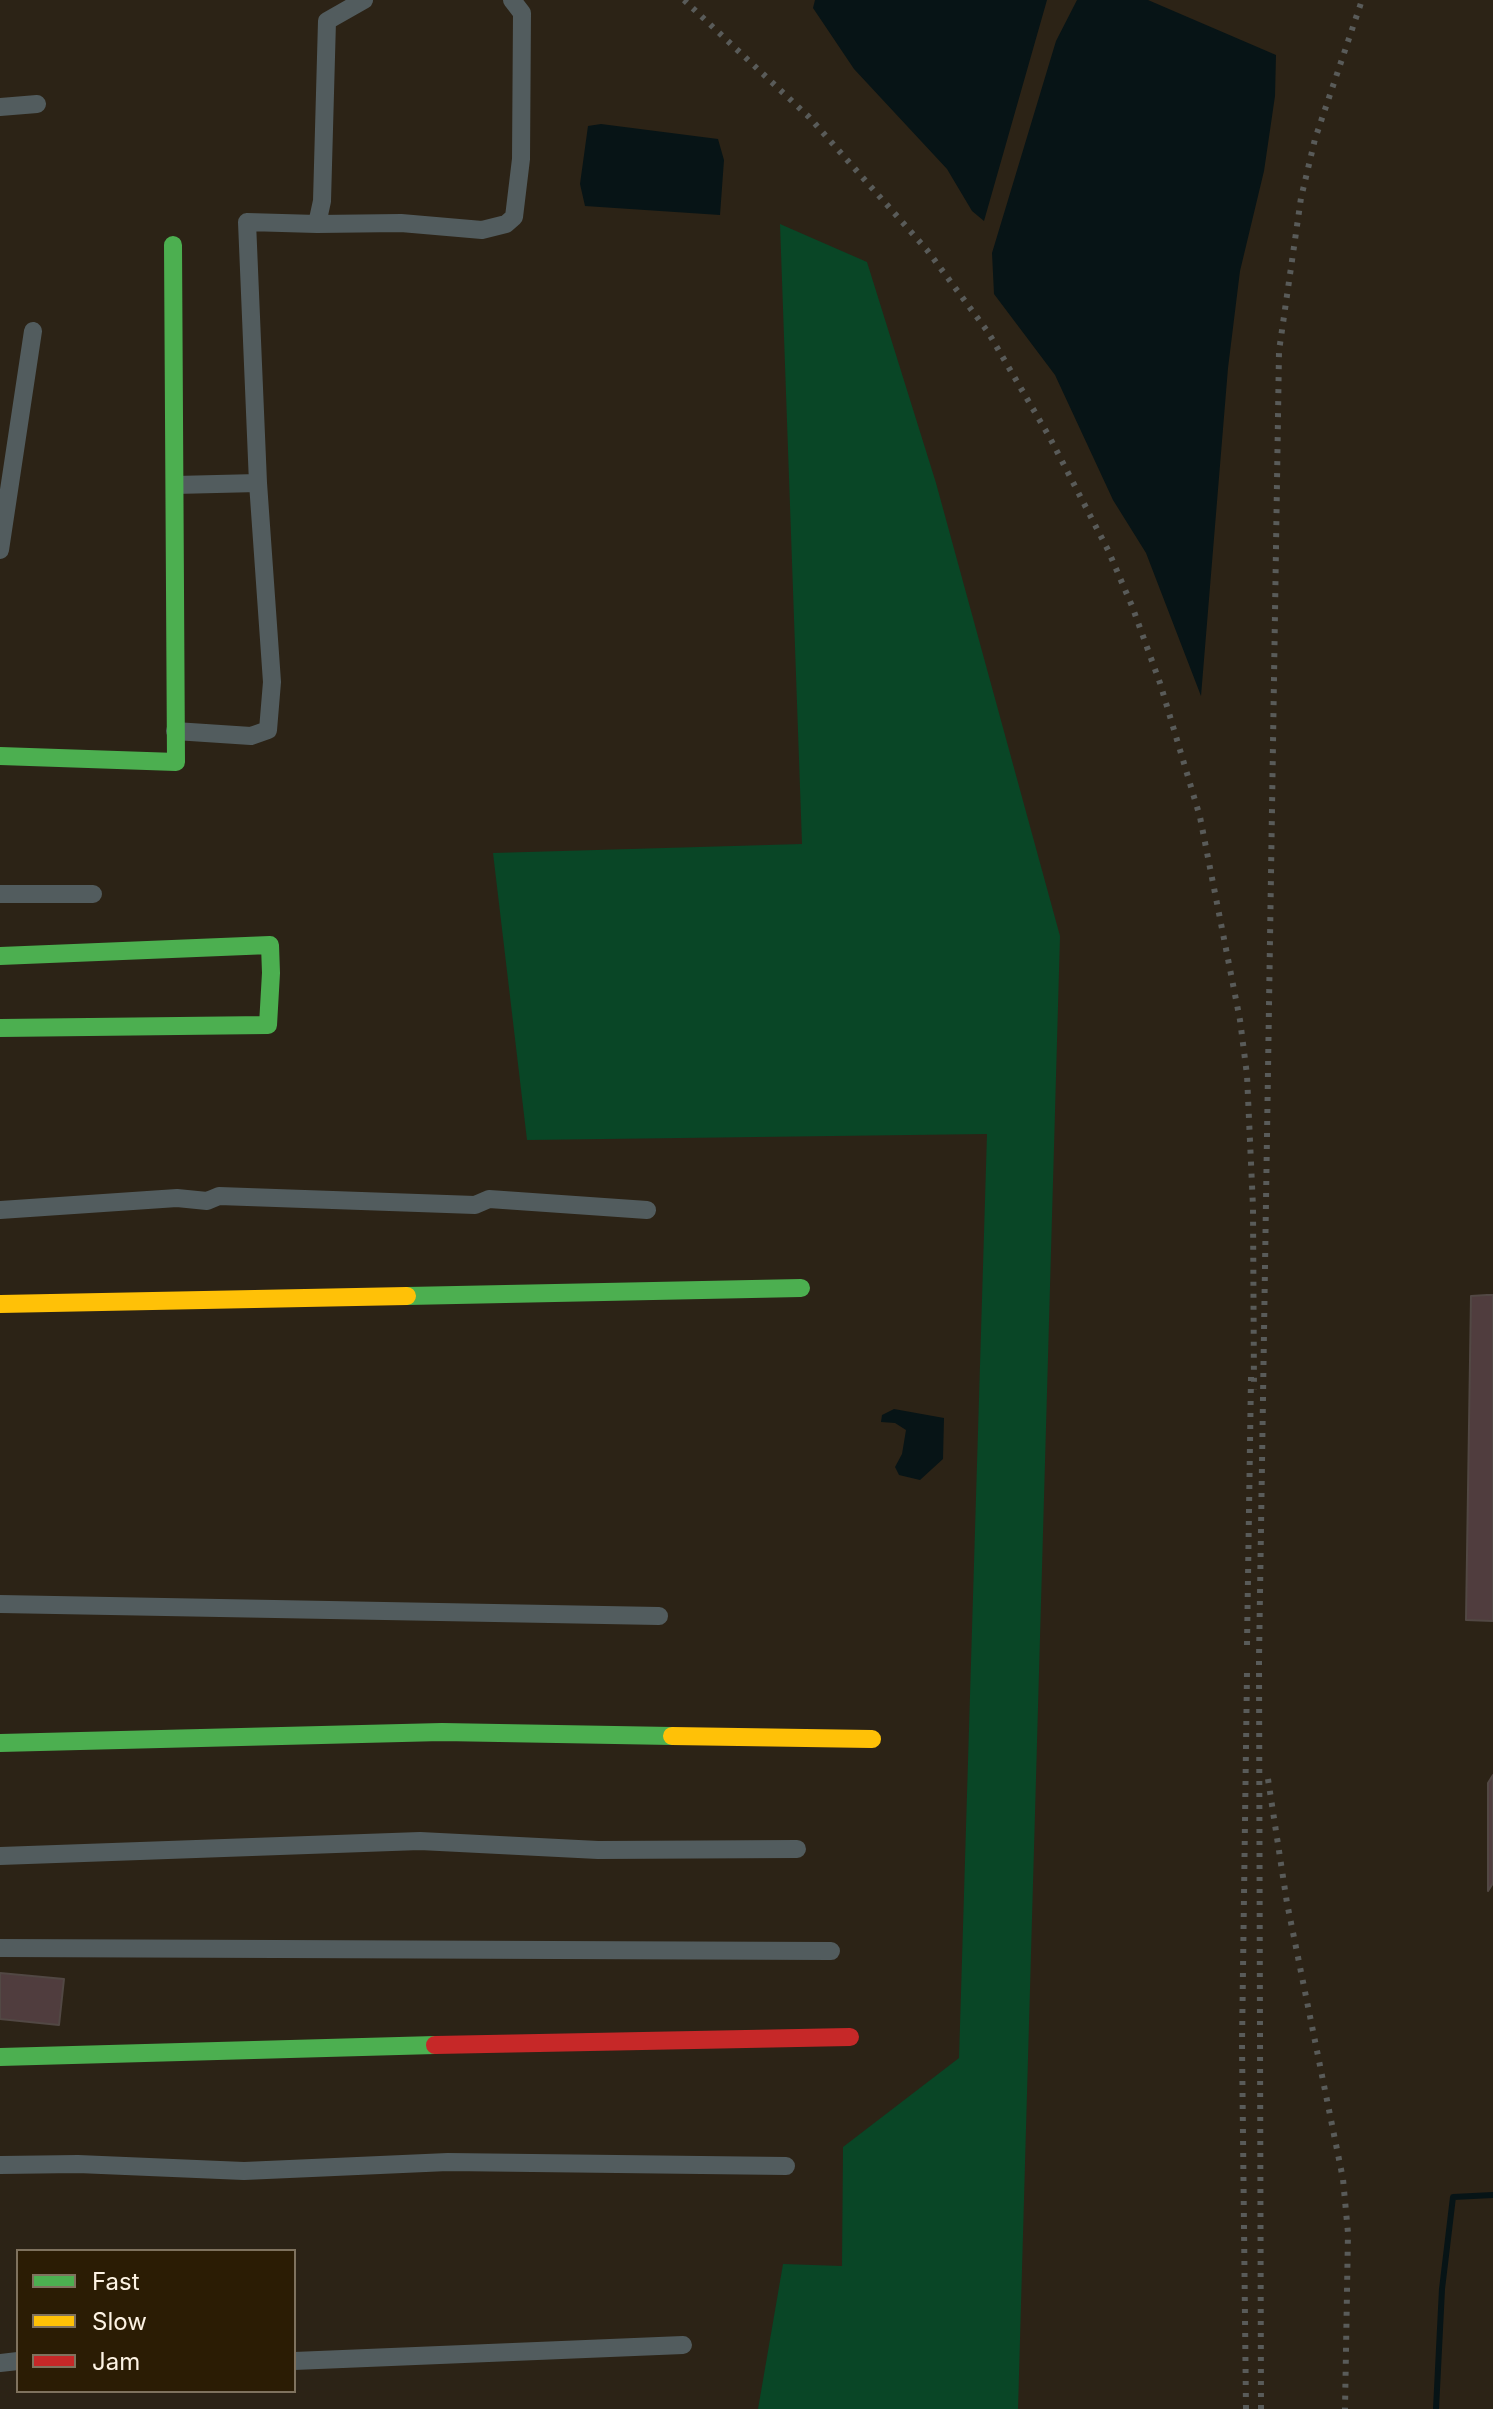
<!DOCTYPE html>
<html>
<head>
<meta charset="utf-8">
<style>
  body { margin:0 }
  #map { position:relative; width:1493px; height:2409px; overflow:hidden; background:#2c2316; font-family:Inter,sans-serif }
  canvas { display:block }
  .legend { position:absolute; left:16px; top:2249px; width:280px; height:144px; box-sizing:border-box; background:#2b1c04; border:2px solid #7f725e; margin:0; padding:10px 14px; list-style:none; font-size:24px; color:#fdf3e4 }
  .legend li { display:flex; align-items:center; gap:16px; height:40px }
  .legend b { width:40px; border:2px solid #7f725e }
</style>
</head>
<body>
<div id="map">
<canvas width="1493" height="2409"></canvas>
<ul class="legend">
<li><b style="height:10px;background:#4caf50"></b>Fast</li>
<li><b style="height:10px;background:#ffc107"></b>Slow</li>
<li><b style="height:10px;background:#c62828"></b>Jam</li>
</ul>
</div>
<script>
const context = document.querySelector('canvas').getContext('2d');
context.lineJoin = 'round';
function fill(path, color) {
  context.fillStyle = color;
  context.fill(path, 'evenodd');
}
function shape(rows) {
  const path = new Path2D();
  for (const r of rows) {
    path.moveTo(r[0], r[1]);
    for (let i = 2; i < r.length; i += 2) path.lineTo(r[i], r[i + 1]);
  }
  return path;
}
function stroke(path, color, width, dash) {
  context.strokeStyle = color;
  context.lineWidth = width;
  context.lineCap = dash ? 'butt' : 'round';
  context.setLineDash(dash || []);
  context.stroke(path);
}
const green = shape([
  [780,224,867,262,936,483,1060,936,1018,2409,758,2409,783,2264,842,2266,843,2147,959,2058,987,1134,527,1140,493,853,802,844]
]);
const water = shape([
  [815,0,1047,0,984,221,972,211,947,169,854,69,813,8],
  [1077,0,1148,0,1276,55,1275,96,1264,171,1240,271,1228,368,1201,696,1146,553,1113,500,1055,375,994,294,992,253,1056,41],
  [601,124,718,139,724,160,720,215,585,206,580,184,588,126],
  [894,1409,944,1418,943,1459,920,1480,899,1475,895,1467,902,1454,906,1430,895,1423,881,1422,882,1415]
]);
const stream = shape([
  [1436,2409,1442,2289,1453,2197,1493,2195]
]);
const building = shape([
  [1487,1295,1493,1295,1493,1621,1466,1620,1471,1296,1487,1295],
  [1493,1775,1493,1883,1488,1891,1488,1783,1493,1775],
  [0,1973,64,1979,59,2025,0,2019,0,1973]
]);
const street = shape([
  [0,107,37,104],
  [317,224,401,223,482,230,506,224,514,217,521,159,522,13,512,0],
  [175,485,258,483,247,222,317,224,322,201,327,21,364,0],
  [0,550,33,331],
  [175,731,251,736,268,730,272,682,258,483],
  [0,894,93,894],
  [0,1210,177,1198,207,1201,219,1196,475,1205,489,1199,647,1210],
  [0,1604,659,1616],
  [0,1856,420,1841,598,1850,797,1849],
  [0,1948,831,1951],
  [0,2165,78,2164,244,2171,448,2162,786,2166],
  [294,2361,683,2345],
  [0,2363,18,2361]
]);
const fast = shape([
  [0,756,176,762,173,245],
  [0,956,270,945,271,973,268,1025,0,1028],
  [407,1296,801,1288],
  [0,1743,442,1732,672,1736],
  [0,2057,435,2045]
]);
const slow = shape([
  [0,1304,407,1296],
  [672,1736,872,1739]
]);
const jam = shape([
  [435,2045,850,2037]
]);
const rail = shape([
  [684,0,809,117,927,250,988,332,1050,438,1108,550,1132,606,1160,683,1200,817,1240,1020,1247,1075,1253,1207,1254,1390],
  [1247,1645,1251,1377],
  [1268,1779,1287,1903,1343,2179,1348,2233,1345,2409],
  [1246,2409,1242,2044,1247,1673],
  [1261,2409,1259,1659,1279,351,1301,198,1315,139,1362,0]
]);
fill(green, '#094626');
fill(water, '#071416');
stroke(stream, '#071416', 6);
fill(building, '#503d3e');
stroke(building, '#524844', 2);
stroke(street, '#525c5e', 18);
stroke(fast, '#4caf50', 18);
stroke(slow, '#ffc107', 18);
stroke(jam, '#c62828', 18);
stroke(rail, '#595b59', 6, [4, 8]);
</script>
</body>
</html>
